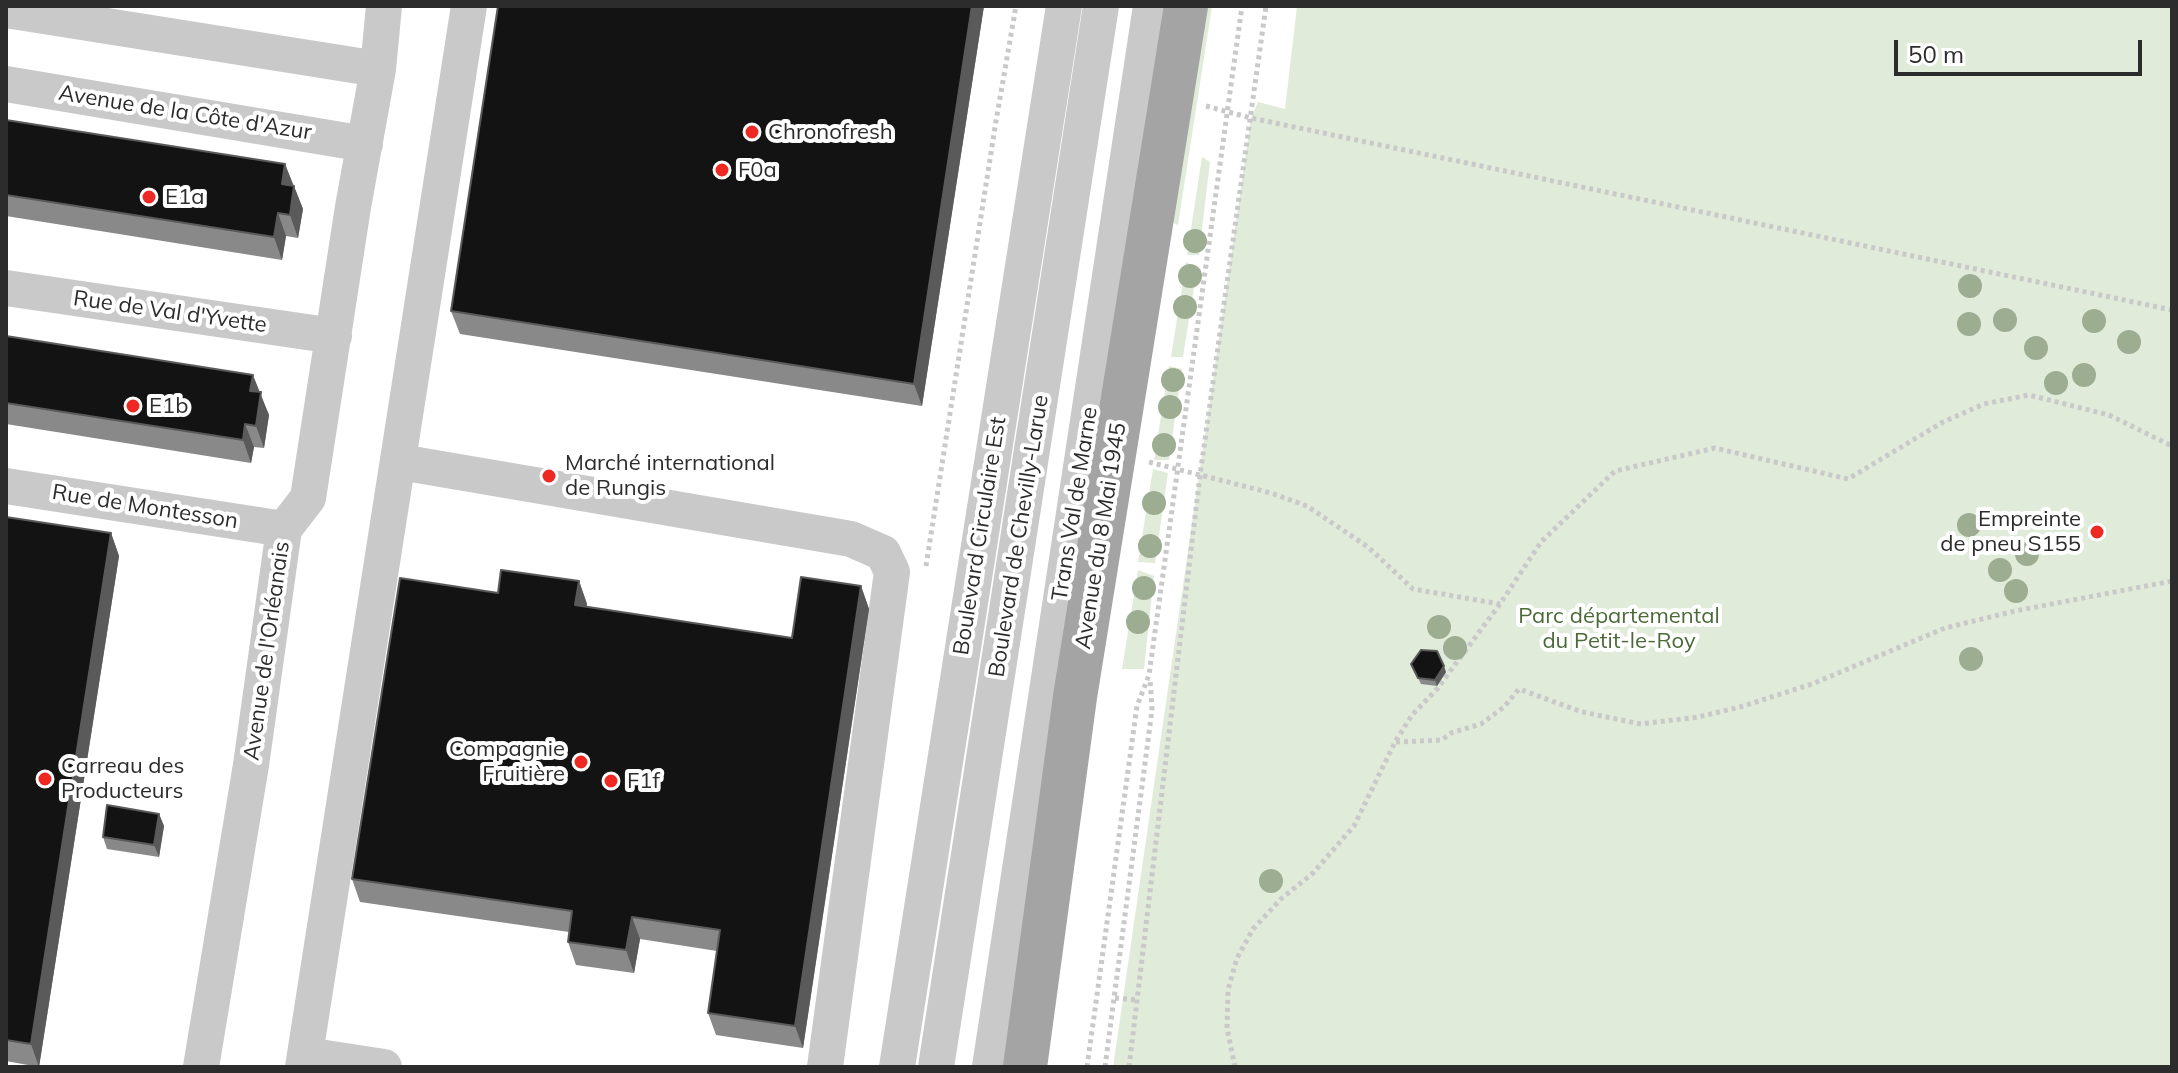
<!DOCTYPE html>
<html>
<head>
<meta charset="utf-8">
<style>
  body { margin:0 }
  #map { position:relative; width:2178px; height:1073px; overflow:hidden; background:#fff; font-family:Mulish,sans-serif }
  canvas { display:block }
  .frame { position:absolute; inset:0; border:8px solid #2c2c2c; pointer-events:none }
  .scale { position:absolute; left:1894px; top:40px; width:248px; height:36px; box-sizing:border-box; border:4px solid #2c2c2c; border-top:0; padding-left:10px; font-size:24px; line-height:28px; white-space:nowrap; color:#2c2c2c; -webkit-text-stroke:6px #fff; paint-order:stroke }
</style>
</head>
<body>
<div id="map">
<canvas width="2178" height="1073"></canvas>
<div class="frame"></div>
<div class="scale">50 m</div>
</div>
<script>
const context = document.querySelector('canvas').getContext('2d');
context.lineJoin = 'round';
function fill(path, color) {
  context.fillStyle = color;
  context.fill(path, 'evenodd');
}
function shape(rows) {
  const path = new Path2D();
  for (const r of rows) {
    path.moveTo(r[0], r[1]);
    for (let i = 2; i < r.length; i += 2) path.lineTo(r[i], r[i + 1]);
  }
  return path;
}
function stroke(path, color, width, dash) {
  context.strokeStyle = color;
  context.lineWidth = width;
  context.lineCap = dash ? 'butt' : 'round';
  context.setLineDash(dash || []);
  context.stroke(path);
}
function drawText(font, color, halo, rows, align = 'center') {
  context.font = font + ' Mulish,sans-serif';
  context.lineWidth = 8;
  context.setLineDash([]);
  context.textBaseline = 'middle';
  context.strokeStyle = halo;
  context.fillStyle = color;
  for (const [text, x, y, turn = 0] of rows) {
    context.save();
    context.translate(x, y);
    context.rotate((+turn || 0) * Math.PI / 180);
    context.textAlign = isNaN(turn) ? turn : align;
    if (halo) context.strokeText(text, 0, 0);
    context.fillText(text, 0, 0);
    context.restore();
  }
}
const green = shape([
  [1200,6,1212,6,1178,225,1169,221],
  [1297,6,2172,6,2172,1067,1113,1067,1251,118,1258,102,1285,109],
  [1202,157,1210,162,1199,255,1187,255],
  [1186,262,1197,268,1183,357,1171,357],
  [1169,366,1182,369,1169,460,1154,460],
  [1153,469,1168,473,1155,563,1138,562],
  [1138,570,1154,576,1144,669,1122,669]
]);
const path = shape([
  [1206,106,1251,118,2172,310],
  [1149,462,1271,493,1307,506,1368,547,1413,589,1500,604],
  [926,566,996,121,1016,6],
  [1396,742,1442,740,1451,733,1481,724,1504,707,1519,689,1582,712,1641,724,1698,717,1740,707,1812,684,1945,628,2015,611,2172,581],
  [1115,998,1137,1000],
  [1087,1067,1137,706,1149,675,1242,6],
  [1105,1067,1152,710,1150,679],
  [1129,1067,1200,475,1266,6],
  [1235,1067,1227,1028,1228,990,1237,958,1253,929,1281,899,1313,873,1354,826,1395,742,1412,715,1437,689,1500,604,1541,542,1615,471,1715,448,1848,479,1943,422,1984,404,2029,395,2109,415,2172,446]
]);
const minor = shape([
  [6,10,378,69],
  [6,84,365,144],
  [6,288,334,336],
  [400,462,851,539,883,553,892,572,825,1067],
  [6,486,284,529],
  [306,1055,384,1067],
  [201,1067,251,765,284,529,308,498,353,207,378,69,384,6],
  [303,1067,469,6],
  [897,1067,1064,6],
  [936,1067,1101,6],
  [990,1067,1151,6]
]);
const major = shape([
  [1025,1067,1075,697,1186,6]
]);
const trees = [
  [1195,241],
  [1190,276],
  [1970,286],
  [1185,307],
  [2005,320],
  [2094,321],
  [1969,324],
  [2129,342],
  [2036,348],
  [2084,375],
  [1173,380],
  [2056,383],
  [1170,407],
  [1164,445],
  [1154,503],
  [1969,525],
  [1150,546],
  [2027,554],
  [2000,570],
  [1144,588],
  [2016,591],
  [1138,622],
  [1439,627],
  [1455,648],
  [1971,659],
  [1271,881]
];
const wall = shape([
  [498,6,984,6,922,406,460,334,451,311],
  [6,120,285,164,303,209,298,238,286,236,282,260,6,216],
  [6,336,259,392,269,415,264,448,254,447,251,463,6,424],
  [6,517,111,533,119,556,39,1067,6,1061],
  [579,581,587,604,586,607,792,638,861,586,869,609,803,1048,716,1035,708,1013,717,951,640,939,634,973,576,965,568,942,569,932,360,902,352,879,498,593],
  [1411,664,1446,672,1437,686,1421,684],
  [159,814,164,826,159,857,107,849,103,837]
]);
const shadedWall = shape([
  [972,6,984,6,922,406,914,384],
  [285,164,294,187,282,184],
  [294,186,303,209,298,238,290,215],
  [278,213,286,236,282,260,274,237],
  [253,375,269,415,264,448,256,426,250,391],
  [245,424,254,447,251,463,243,440],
  [111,533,119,556,39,1067,31,1044],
  [579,581,587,604,583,628,575,605],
  [861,586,869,609,803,1048,795,1026],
  [1444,666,1446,672,1437,686,1435,680],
  [159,814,164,826,159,857,154,845],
  [632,917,640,939,634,973,626,950]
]);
const building = shape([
  [498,6,972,6,914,384,451,311,498,6],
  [6,120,285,164,282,184,294,186,290,215,278,213,274,237,6,195,6,120],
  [6,336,253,375,250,391,261,392,256,426,245,424,243,440,6,403,6,336],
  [6,517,111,533,31,1044,6,1040,6,517],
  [501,570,579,581,575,605,792,638,801,577,861,586,795,1026,708,1013,720,930,632,917,626,950,568,942,572,911,352,879,400,578,498,593,501,570],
  [1421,650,1437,651,1444,666,1435,680,1418,678,1411,664,1421,650],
  [107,805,159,814,154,845,103,837,107,805]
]);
const markers = [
  [752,132,8,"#ee2924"],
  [722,170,8,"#ee2924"],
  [149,197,8,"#ee2924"],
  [133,406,8,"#ee2924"],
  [549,476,8,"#ee2924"],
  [2097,532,8,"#ee2924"],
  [581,762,8,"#ee2924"],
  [45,779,8,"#ee2924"],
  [611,781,8,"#ee2924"]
];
const streetNames = [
  ["Avenue de la Côte d'Azur",185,113,9],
  ["Rue de Val d'Yvette",170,312,8],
  ["Trans Val de Marne",1075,504,-81],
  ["Rue de Montesson",145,507,9],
  ["Boulevard Circulaire Est",980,536,-81],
  ["Boulevard de Chevilly-Larue",1019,536,-81],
  ["Avenue du 8 Mai 1945",1101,536,-81],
  ["Avenue de l'Orléanais",267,651,-82]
];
const poiNames = [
  ["Chronofresh",768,132],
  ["F0a",738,170],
  ["E1a",165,197],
  ["E1b",149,406],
  ["Marché international",565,463],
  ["de Rungis",565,488],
  ["Empreinte",2081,519,"right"],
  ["de pneu S155",2081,544,"right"],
  ["Compagnie",565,749,"right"],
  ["Fruitière",565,774,"right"],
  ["Carreau des",61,766],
  ["Producteurs",61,791],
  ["F1f",627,781]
];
const parkNames = [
  ["Parc départemental",1619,616],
  ["du Petit-le-Roy",1619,641]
];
fill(green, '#e1ebd9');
stroke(path, '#c9c9c9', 5, [4, 4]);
stroke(minor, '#c9c9c9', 36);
stroke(major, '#a4a4a4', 44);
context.fillStyle = '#9cad92';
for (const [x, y] of trees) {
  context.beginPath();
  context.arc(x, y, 12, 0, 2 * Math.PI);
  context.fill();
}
fill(wall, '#898989');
fill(shadedWall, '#5a5a5a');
fill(building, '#131313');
stroke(building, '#5a5a5a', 2);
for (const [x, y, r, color] of markers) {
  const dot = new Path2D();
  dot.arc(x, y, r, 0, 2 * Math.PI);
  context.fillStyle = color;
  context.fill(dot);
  stroke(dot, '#fff', 3);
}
drawText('22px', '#2c2c2c', '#fff', streetNames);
drawText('22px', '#2c2c2c', '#fff', poiNames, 'left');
drawText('22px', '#4b6a38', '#fff', parkNames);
</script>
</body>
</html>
